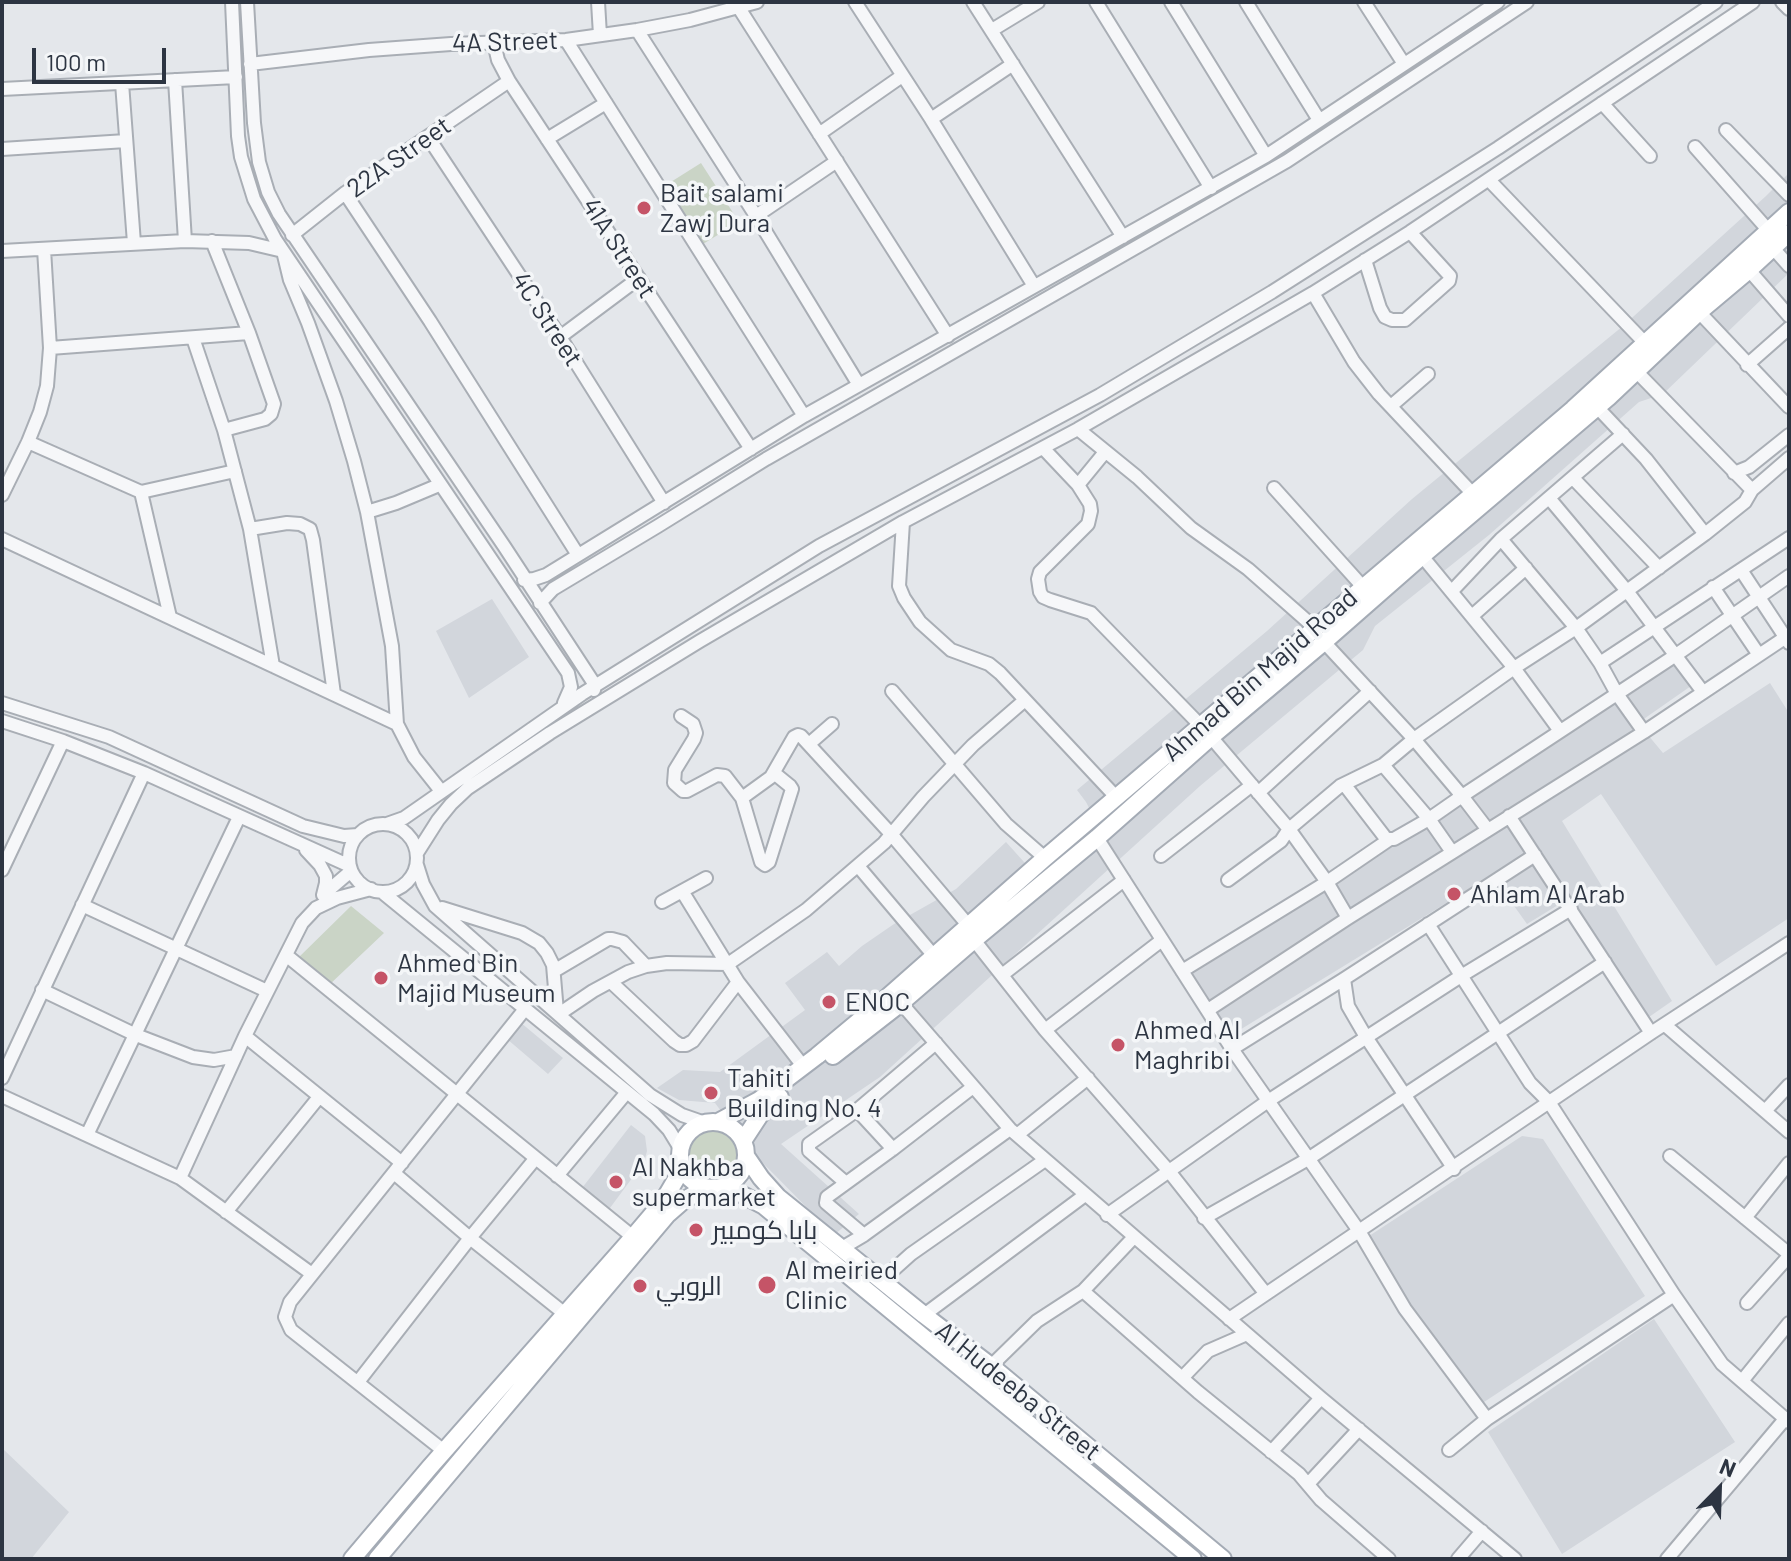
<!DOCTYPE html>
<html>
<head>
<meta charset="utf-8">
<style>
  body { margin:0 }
  #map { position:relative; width:1791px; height:1561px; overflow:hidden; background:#e4e7eb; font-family:Barlow,sans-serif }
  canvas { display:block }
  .frame { position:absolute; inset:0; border:4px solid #2d3542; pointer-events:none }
  .north { position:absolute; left:1679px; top:1449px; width:80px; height:80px; -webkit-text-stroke:6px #f4f6f8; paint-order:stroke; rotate:23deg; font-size:22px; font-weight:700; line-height:32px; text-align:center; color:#2d3542 }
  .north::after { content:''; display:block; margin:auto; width:28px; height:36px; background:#2d3542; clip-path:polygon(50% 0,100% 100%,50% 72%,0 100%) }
  .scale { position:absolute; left:32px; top:48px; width:134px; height:36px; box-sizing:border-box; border:4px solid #2d3542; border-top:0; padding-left:10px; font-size:24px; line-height:28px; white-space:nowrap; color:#2d3542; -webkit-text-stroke:6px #f4f6f8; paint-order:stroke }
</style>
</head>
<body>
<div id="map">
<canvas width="1791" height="1561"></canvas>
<div class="frame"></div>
<div class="north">N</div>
<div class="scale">100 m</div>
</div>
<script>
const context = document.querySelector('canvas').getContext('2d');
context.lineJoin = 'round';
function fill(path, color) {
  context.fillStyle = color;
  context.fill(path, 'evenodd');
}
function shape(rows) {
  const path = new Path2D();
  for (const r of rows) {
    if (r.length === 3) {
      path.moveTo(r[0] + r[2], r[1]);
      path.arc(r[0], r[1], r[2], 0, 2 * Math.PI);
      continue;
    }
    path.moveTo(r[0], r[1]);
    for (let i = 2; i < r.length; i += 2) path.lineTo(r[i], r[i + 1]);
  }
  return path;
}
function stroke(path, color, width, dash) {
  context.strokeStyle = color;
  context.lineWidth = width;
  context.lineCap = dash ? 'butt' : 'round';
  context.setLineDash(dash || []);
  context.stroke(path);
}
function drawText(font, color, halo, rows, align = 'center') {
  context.font = font + ' Barlow,Cairo,sans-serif';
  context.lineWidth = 7;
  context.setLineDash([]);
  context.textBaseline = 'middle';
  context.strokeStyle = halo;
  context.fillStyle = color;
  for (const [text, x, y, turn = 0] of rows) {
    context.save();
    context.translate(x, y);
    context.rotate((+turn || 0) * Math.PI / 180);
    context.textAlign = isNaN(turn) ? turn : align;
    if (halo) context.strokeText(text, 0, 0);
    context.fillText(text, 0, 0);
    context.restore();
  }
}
const built = shape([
  [1789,173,1789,273,1663,394,1639,402,1489,535,1375,626,1363,650,1200,786,880,1077,781,1144,859,1214,834,1235,751,1151,715,1103,679,1100,657,1088,683,1070,720,1072,805,1010,785,983,827,952,839,966,862,946,894,924,956,889,1006,842,1042,882,1100,829,1086,802,1077,790,1267,631,1412,499,1623,326,1766,196],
  [492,599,529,657,469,698,436,631],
  [1671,658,1691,686,1638,723,1663,753,1770,683,1789,713,1789,918,1716,966,1601,794,1562,821,1672,1001,1649,1017,1571,897,1527,924,1492,875,1225,1039,1182,967],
  [520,1022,563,1058,548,1074,507,1039],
  [631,1125,645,1136,647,1151,644,1162,607,1212,582,1188],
  [1522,1136,1543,1139,1645,1296,1478,1406,1366,1238],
  [1654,1319,1735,1442,1562,1554,1488,1432],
  [2,1448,69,1512,31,1559,2,1559]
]);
const green = shape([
  [701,163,739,222,703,244,666,185],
  [351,906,384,933,328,986,297,959],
  [713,1156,26]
]);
const minor = shape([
  [232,2,238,136,241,157,254,199,275,239,568,673,571,687,564,703],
  [247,2,254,123,259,162,268,192,279,214,504,546,595,685,594,690],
  [598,2,600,35],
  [855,2,931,119,1034,286],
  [973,2,1123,237],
  [1096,2,1211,188],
  [1171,2,1266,156],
  [1246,2,1319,120],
  [1364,2,1404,64],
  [1782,2,1789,9],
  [739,8,948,336],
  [637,30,756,216,859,385],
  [992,30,1038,2],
  [566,40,804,416],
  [494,43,498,60,509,81,751,449],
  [250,64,369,50,451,44,566,40,637,30,690,20,757,2],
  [175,80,185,241],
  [122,83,134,243],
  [2,89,236,77],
  [1602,103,1650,156],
  [931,119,1013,64],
  [1726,130,1789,195],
  [819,134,902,76],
  [428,137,560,337,664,503],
  [547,139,606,103],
  [1695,147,1769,231],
  [2,149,126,141],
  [1489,180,1645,343],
  [345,193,430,321,578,555],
  [756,216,837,161],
  [292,235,345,193,509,81],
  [212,241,249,333,274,404,271,414,265,419,224,430],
  [1773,248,1789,266],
  [2,251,185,241,249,243,283,251,290,280,308,323,336,401,354,461,367,512,392,646,397,724,414,757,441,791],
  [1365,260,1380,308,1385,317,1392,320,1405,320,1449,281,1450,276,1410,232],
  [1749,270,1789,316],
  [1313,293,1354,362,1379,394,1473,494],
  [1699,312,1789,407],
  [560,337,639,278],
  [193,338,224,430,250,529,273,666],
  [50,348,249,333],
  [1747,365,1789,328],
  [1636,371,1752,490],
  [1391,406,1428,374],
  [1597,407,1646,459,1705,534],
  [1078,429,1137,477,1191,528,1248,569,1315,628],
  [28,442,141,492,235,471],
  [1043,448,1078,485,1090,504,1091,511,1088,524,1040,572,1038,579,1040,592,1043,597,1050,600,1091,613,1201,726],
  [1734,473,1749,467,1789,435],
  [1573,478,1659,568],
  [1078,485,1105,452],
  [1274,488,1363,587],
  [141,492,170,617],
  [2,495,28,442,40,412,47,386,50,348,44,249],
  [1549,498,1627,591,1703,692],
  [367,512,396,503,439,485],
  [903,522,899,586,904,598,920,622,951,650,989,664,1000,673,1117,798],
  [250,529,287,523,300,524,310,529,313,540,334,694],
  [2,539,397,724],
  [1501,539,1576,628,1600,663,1617,694,1644,732],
  [1422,556,1514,668,1560,731],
  [1741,570,1789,643],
  [524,580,534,579,546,575,804,416,1266,156,1498,2],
  [1713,587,1759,655],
  [1452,591,1501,539,1623,434],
  [540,603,553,589,658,526,766,459,1287,161,1527,2],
  [1472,616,1526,568],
  [1324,642,1414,739,1462,796,1488,830],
  [1600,663,1789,538],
  [892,691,1006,824,1045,858],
  [2,703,109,737,303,826,344,836,358,835],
  [681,716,693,724,696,733,694,739,675,770,674,783,683,791,687,791,717,775,725,776,742,798,761,862,765,865,769,862,792,789,790,786,774,773],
  [2,721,63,741,144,773,350,866],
  [1211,737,1289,829,1327,882,1348,918],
  [809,744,832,724],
  [1383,765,1429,819,1452,852],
  [1344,784,1384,836,1387,839,1394,839,1429,819,1462,796,1676,655,1789,576],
  [1258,793,1370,691],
  [742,798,771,777,794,737,798,735,801,736,891,834,968,925],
  [1509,816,1651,1033],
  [387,824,404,818,582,694,819,546,1100,395,1272,292,1498,148,1716,2],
  [383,858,34],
  [1097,838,1232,1049,1359,1231,1405,1309,1487,1419],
  [306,850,320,865,326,876,326,883,323,895],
  [417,853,438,820,451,804,468,788,550,733,700,641,903,522,1078,429,1313,293,1410,232,1753,2],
  [1161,856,1252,785],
  [417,865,423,884,435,906,650,1095,682,1115,705,1123],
  [858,866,934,956],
  [2,870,63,741],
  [1228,880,1281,841,1289,829,1340,786,1383,765,1414,739,1514,668,1576,628,1705,534,1745,502,1752,490,1789,458],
  [682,891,738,982,803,1066],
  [382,892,654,1114,669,1130,680,1148],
  [323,895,351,871],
  [662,902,706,878],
  [82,905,267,991],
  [442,908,522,933,539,943,547,953,553,965,557,1012],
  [1428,924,1530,1083,1549,1102,1674,1295,1722,1364,1789,1422],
  [974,940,1045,1030,1168,1170,1266,1294],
  [286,955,633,1237],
  [554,971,608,939,612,939,623,942,646,966],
  [1182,971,1327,882,1390,839],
  [1002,975,1124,880],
  [1344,979,1348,1006,1366,1037,1454,1169],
  [611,982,674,1041,680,1045,686,1045,693,1041,738,982],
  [42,990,136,1035,193,1057,214,1060,236,1056],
  [901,1003,1010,1129,1321,1398,1515,1559],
  [1208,1010,1348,918,1644,732,1789,635],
  [559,1014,593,991,628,972,646,966,667,963,728,964,806,910,884,843,923,797,973,745,1025,700],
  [1665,1025,1789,1132],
  [1045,1030,1162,940],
  [245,1036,402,1163],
  [1232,1049,1344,979,1535,855],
  [2,1078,144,773],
  [2,1096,180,1178,312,1274],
  [857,1110,893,1149],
  [1765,1111,1789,1085],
  [87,1135,239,817],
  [1017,1135,1088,1078],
  [1670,1156,1789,1254],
  [394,1173,470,1238,565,1314],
  [557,1176,627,1092],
  [180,1178,245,1036,302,923,316,908,337,898,371,889],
  [846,1183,809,1151,809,1144,857,1110,936,1043],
  [226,1212,319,1097],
  [1107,1215,1268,1101,1461,976,1571,909],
  [1204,1218,1308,1159,1605,962],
  [1745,1218,1789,1163],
  [864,1235,826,1203,827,1197,893,1149,973,1087],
  [842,1248,864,1235,1010,1129],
  [882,1280,911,1254,1045,1160],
  [1083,1291,1198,1392,1299,1474,1321,1500,1389,1559],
  [1747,1303,1789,1256],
  [924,1315,1085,1195],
  [1229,1319,1651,1033,1789,943],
  [991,1366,1037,1321,1083,1291,1134,1237],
  [1183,1377,1208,1351,1247,1334],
  [1742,1381,1789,1323],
  [358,1382,470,1238,535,1159],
  [1449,1450,1487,1419,1674,1295],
  [444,1451,291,1330,285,1317,290,1302,525,1009],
  [1271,1452,1321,1398],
  [1308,1484,1359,1429],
  [1458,1559,1482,1531],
  [1667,1559,1785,1419]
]);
const major = shape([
  [833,1056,901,1003,974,940,1097,838,1211,737,1324,642,1422,556,1608,398,1699,312,1749,270,1789,233],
  [713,1155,33],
  [718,1122,759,1100,817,1056,883,1001,1045,858,1573,409,1789,212],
  [743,1141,760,1115,780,1097],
  [746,1156,761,1178,778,1197,924,1315,991,1366,1223,1559],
  [720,1188,739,1193,764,1206,1193,1559],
  [352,1559,430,1467,633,1237,662,1203,682,1169],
  [377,1559,667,1215,683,1201,705,1188]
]);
const markers = [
  [644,208,8,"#c55467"],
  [1454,894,8,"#c55467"],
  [381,978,8,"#c55467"],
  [829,1002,8,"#c55467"],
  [1118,1045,8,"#c55467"],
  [711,1093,8,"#c55467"],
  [616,1182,8,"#c55467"],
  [696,1230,8,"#c55467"],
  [767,1285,10,"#c55467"],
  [640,1286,8,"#c55467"]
];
const streetNames = [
  ["4A Street",505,42,-2],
  ["22A Street",399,157,-35],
  ["41A Street",619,248,57],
  ["4C Street",547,319,57],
  ["Ahmad Bin Majid Road",1260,675,-41],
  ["Al Hudeeba Street",1018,1391,39]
];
const poiNames = [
  ["Bait salami",660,193],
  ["Zawj Dura",660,223],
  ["Ahlam Al Arab",1470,894],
  ["Ahmed Bin",397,963],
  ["Majid Museum",397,993],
  ["ENOC",845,1002],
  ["Ahmed Al",1134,1030],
  ["Maghribi",1134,1060],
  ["Tahiti",727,1078],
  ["Building No. 4",727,1108],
  ["Al Nakhba",632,1167],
  ["supermarket",632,1197],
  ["بابا كومبير",712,1230],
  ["Al meiried",785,1270],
  ["Clinic",785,1300],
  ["الروبي",656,1286]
];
fill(built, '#d2d6dc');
fill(green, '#cad4c6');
stroke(minor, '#a9aeb5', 16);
stroke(major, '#a4abb5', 20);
stroke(minor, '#f6f7f9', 12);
stroke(major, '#fff', 16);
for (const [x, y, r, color] of markers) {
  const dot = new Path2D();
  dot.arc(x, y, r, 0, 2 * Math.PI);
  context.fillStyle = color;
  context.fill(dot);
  stroke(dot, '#f4f6f8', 3);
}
drawText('26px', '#2d3542', '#f4f6f8', streetNames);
drawText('26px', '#2d3542', '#f4f6f8', poiNames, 'left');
</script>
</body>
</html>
